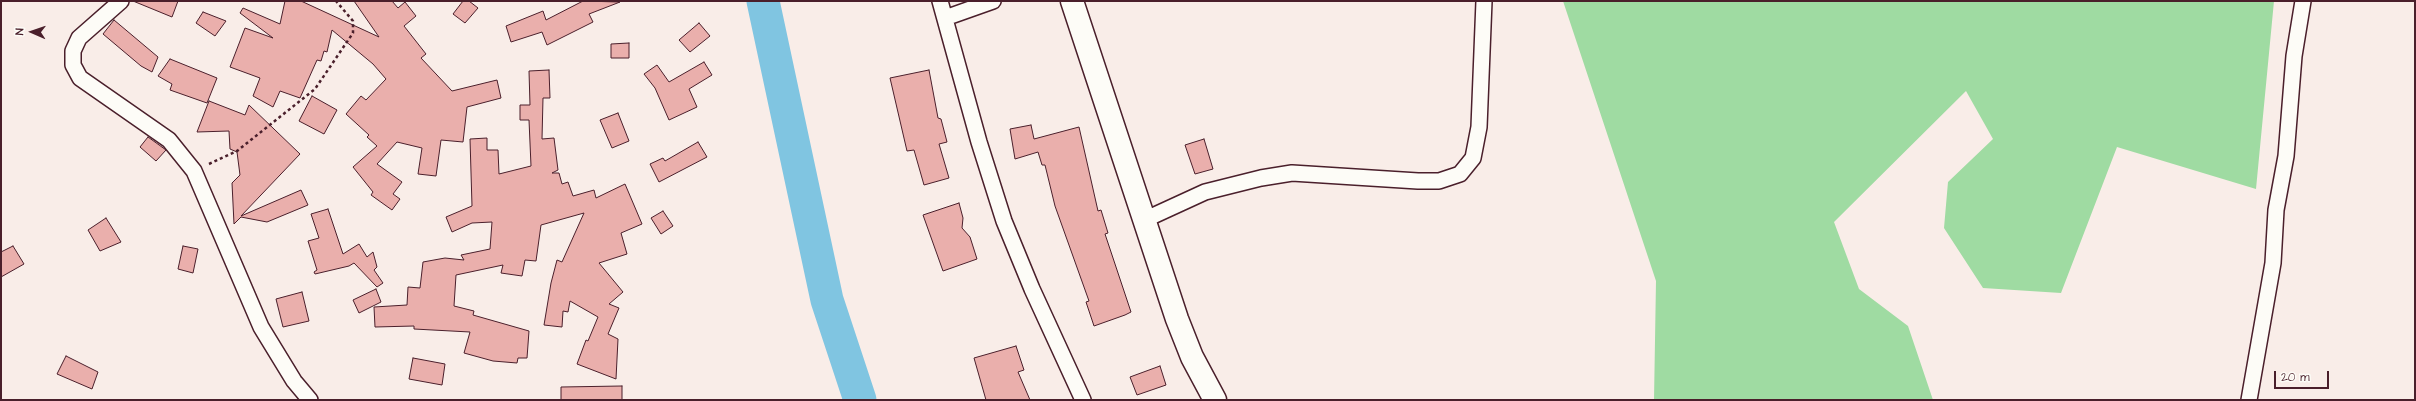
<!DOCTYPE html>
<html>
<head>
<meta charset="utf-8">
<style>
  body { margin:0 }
  #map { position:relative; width:2416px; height:401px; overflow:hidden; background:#f9ede8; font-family:"Architects Daughter",sans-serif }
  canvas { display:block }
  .frame { position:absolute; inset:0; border:2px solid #4a1f2b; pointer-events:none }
  .north { position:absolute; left:12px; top:12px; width:40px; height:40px; -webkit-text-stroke:3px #fdfcf7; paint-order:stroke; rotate:272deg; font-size:11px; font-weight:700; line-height:16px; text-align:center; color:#4a1f2b }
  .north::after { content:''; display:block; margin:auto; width:14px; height:18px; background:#4a1f2b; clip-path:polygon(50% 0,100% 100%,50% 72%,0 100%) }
  .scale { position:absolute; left:2274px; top:371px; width:55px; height:18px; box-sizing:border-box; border:2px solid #4a1f2b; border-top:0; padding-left:5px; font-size:12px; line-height:14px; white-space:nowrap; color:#4a1f2b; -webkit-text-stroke:3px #fdfcf7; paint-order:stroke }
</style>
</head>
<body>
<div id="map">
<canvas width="2416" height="401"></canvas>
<div class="frame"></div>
<div class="north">N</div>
<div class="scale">20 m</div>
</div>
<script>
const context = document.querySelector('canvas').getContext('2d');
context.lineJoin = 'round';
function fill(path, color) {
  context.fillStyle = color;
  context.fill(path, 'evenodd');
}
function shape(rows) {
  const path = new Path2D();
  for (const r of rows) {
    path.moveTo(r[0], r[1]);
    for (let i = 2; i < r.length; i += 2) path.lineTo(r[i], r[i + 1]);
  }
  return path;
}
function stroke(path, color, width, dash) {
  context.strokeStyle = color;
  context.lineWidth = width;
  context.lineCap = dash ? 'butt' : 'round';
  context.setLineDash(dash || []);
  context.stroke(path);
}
const green = shape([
  [1563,1,2274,1,2256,189,2117,147,2061,293,1983,288,1944,228,1948,182,1993,139,1966,91,1834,222,1859,289,1908,326,1933,400,1654,400,1656,281]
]);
const river = shape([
  [763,1,827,300,860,400]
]);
const building = shape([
  [133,1,178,1,172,17,133,1],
  [285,1,301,1,379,37,354,1,392,1,398,8,405,2,416,16,404,26,426,54,421,58,452,91,497,80,501,98,467,107,463,142,441,140,436,176,418,174,422,148,397,142,377,164,402,182,393,194,400,199,392,210,371,195,373,192,353,167,377,146,367,137,369,135,346,114,361,96,366,100,386,79,373,64,332,30,327,52,324,51,321,61,317,60,300,98,280,91,273,107,253,96,260,78,230,67,245,28,273,38,240,13,243,8,280,24,285,1],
  [463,1,469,1,478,8,465,23,453,14,463,1],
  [583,1,620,2,589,14,593,22,547,45,542,32,511,42,506,26,543,11,546,20,583,1],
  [203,12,226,21,215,36,196,23,203,12],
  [114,20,158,57,152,72,141,66,103,34,114,20],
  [699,23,710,36,690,52,679,40,699,23],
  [629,43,629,58,611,58,611,44,629,43],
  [170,59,217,78,207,103,170,90,172,84,158,76,170,59],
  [704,62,712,75,689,89,697,107,669,120,655,88,644,74,657,65,669,82,704,62],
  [549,70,550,98,543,98,542,139,554,138,558,170,552,173,559,173,562,184,568,182,573,196,594,190,596,198,625,184,642,224,621,233,627,254,599,263,623,292,609,304,619,308,608,334,618,339,616,379,577,364,586,340,588,341,598,317,570,301,568,312,563,311,562,327,544,325,551,283,557,260,562,262,584,213,541,225,536,261,525,260,522,276,501,273,503,265,456,275,454,306,474,311,473,315,529,331,527,358,518,358,517,363,493,361,464,353,470,332,414,329,414,326,375,327,374,307,407,305,408,287,420,288,423,262,445,258,464,260,461,255,490,249,492,222,472,223,452,232,446,217,472,206,470,139,487,138,487,150,498,150,499,174,531,166,529,120,520,120,520,105,530,105,529,71,549,70],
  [929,70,938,118,941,119,947,142,939,144,949,178,924,185,914,150,907,151,890,78,929,70],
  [312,96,337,110,324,134,299,121,312,96],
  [209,101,245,115,249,105,300,154,241,216,301,190,308,205,267,222,241,217,234,224,232,183,240,175,237,152,230,149,229,131,197,132,209,101],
  [618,113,629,141,612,148,600,120,618,113],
  [1031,125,1034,139,1079,127,1098,211,1101,210,1108,233,1105,234,1131,312,1125,315,1094,326,1086,302,1089,301,1055,206,1045,165,1042,165,1038,152,1015,159,1010,129,1031,125],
  [148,137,166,150,156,161,140,147,148,137],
  [1204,139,1213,169,1195,174,1185,145,1204,139],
  [698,142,707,157,659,182,650,164,663,158,665,161,698,142],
  [959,203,963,218,962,228,970,237,977,259,943,271,923,215,959,203],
  [328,209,343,254,359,244,367,257,373,252,377,267,374,270,383,283,377,287,354,263,349,266,315,274,314,272,317,270,308,241,319,238,311,214,328,209],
  [663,211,673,226,661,234,651,218,663,211],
  [106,218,121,242,100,251,88,230,106,218],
  [13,246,24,264,1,277,1,252,13,246],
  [183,246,198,249,193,273,178,269,183,246],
  [376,289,381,302,359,313,353,300,376,289],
  [302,292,309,321,283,327,276,299,302,292],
  [1016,346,1024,370,1018,372,1030,400,986,400,974,358,1016,346],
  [66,356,98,372,92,389,57,374,66,356],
  [413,358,445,364,442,385,409,379,413,358],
  [1160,366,1166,385,1137,395,1130,377,1160,366],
  [622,386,622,400,561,400,561,387,622,386]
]);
const path = shape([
  [209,164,237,151,315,89,353,33,353,21,336,1]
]);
const street = shape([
  [121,1,79,38,73,51,73,65,80,78,169,140,194,171,261,327,294,381,310,400],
  [940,1,979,142,1004,221,1032,289,1083,400],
  [945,18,993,1],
  [1144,220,1205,192,1261,178,1292,173,1418,181,1439,181,1460,174,1473,158,1479,127,1484,1],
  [2249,400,2273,263,2276,210,2286,156,2294,56,2303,1]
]);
const secondary = shape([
  [1072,1,1177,319,1192,357,1215,400]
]);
fill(green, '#9fdba2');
stroke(river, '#80c5e1', 33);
fill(building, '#eaafac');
stroke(building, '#4a1f2b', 1);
stroke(street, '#4a1f2b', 18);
stroke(secondary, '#4a1f2b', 25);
stroke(path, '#4a1f2b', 2.5, [3, 3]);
stroke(street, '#fdfcf7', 15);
stroke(secondary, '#fdfcf7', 22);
</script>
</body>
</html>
